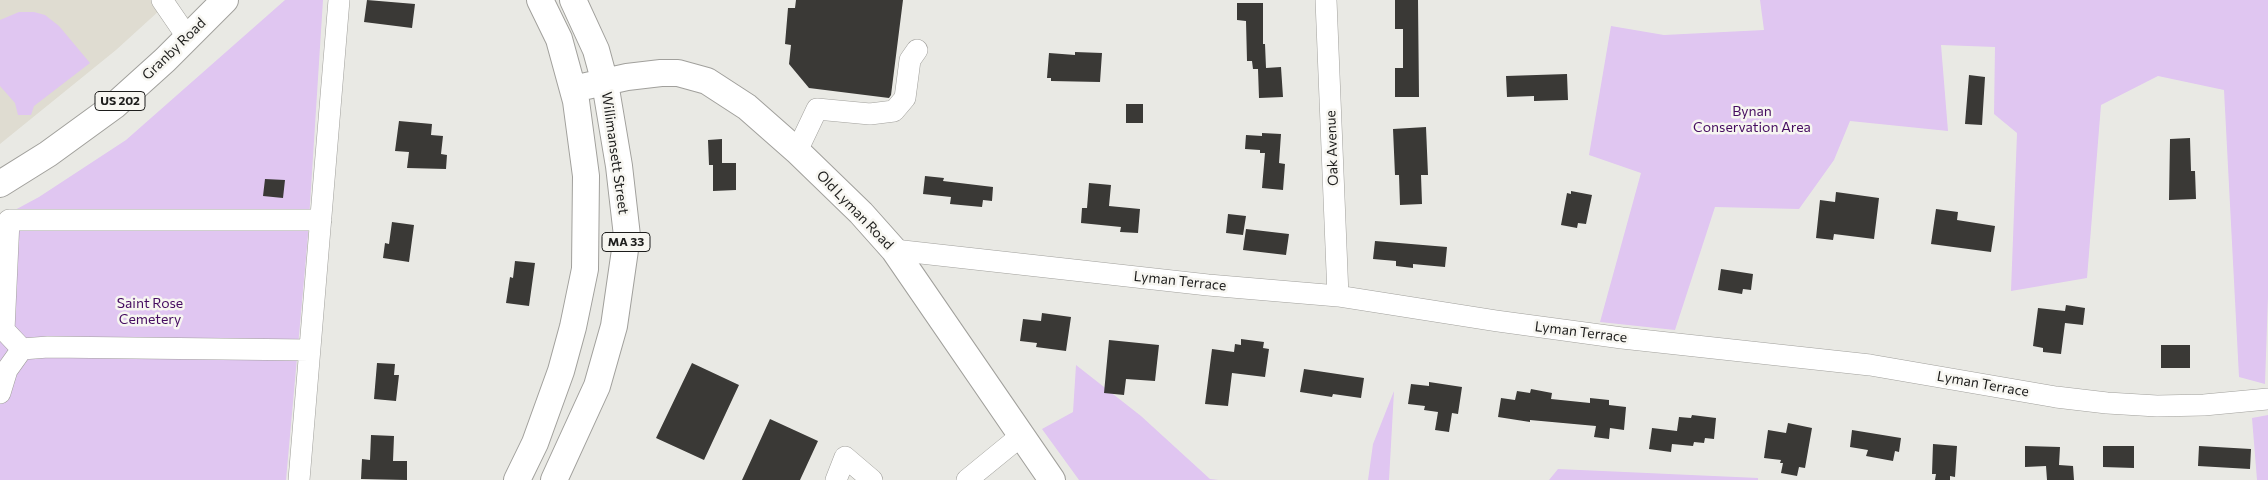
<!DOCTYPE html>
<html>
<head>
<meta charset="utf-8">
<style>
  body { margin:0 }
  canvas { display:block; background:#e9e9e4 }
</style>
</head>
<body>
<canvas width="2268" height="480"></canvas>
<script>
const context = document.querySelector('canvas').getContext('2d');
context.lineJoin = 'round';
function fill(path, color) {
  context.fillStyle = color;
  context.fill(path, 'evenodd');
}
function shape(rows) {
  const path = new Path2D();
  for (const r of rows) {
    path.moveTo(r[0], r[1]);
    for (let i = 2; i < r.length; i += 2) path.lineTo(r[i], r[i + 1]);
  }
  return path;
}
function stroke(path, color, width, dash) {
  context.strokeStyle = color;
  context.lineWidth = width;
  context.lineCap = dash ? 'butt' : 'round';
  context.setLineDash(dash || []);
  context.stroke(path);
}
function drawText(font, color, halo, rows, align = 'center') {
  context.font = font + ' Commissioner,sans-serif';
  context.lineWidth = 5;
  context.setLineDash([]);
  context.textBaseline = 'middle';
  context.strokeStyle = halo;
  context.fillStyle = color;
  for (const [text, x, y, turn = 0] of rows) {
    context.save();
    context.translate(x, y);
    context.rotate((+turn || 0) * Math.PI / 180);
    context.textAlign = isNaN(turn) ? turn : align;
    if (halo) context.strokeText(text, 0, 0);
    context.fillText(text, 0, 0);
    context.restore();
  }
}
const built = shape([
  [0,0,171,0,116,50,0,144]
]);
const green = shape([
  [285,0,323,0,308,235,286,480,0,480,0,218,39,197,126,140],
  [1760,0,2268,0,2268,296,2265,384,2239,377,2224,90,2158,76,2101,105,2087,278,2011,291,2017,133,1994,114,1995,47,1941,45,1948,131,1850,121,1834,160,1799,209,1715,207,1675,330,1600,322,1641,173,1589,155,1611,26,1664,35,1764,30],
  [19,12,34,12,45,15,59,26,90,63,34,106,31,115,18,115,15,103,0,86,0,20],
  [1076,365,1141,416,1210,479,1219,480,1079,480,1042,429,1073,412],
  [1394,391,1389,480,1368,480,1373,444],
  [2268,415,2268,480,2257,480,2252,418],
  [1558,469,1758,478,1758,480,1549,480]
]);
const building = shape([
  [367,0,415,4,412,28,364,22],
  [796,0,903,0,891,95,889,98,809,88,789,64,791,45,785,44,788,8,795,8],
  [1395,0,1418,0,1419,97,1395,97,1395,68,1403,68,1403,29,1395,29],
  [1237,3,1263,3,1263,44,1265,44,1266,68,1281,67,1283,97,1259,98,1258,69,1253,69,1252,61,1247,61,1246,21,1237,20],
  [1075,52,1102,53,1100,82,1051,81,1051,78,1047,78,1049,53,1075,55],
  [1567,74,1568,100,1534,101,1534,96,1507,97,1506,76],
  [1969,75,1985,77,1982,125,1965,124],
  [1126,104,1143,104,1143,123,1126,123],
  [399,121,432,124,431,135,443,136,441,154,447,155,446,169,407,168,409,152,395,151],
  [1426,127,1428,175,1421,175,1422,204,1400,205,1399,175,1395,175,1393,129],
  [1262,133,1281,134,1279,163,1285,164,1283,190,1262,188,1265,153,1260,153,1260,150,1245,149,1246,135,1262,136],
  [2190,138,2191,171,2195,171,2196,199,2169,200,2170,139],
  [722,139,722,163,736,163,736,190,713,191,713,165,709,165,708,140],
  [925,176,944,178,943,181,993,187,992,201,983,200,982,207,950,204,951,197,923,194],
  [265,179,285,180,283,198,263,196],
  [1089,183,1111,185,1109,206,1140,209,1138,233,1120,232,1121,227,1081,223,1082,208,1087,208],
  [1571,191,1592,195,1586,224,1578,223,1577,228,1561,225,1567,193,1571,194],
  [1836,192,1879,198,1874,239,1834,234,1833,240,1816,238,1820,200,1835,202],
  [1936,209,1958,212,1957,220,1995,226,1991,252,1931,244],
  [1228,214,1246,216,1243,235,1226,233],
  [392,222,414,225,409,262,383,258,385,243,389,244],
  [1246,229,1289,234,1286,255,1243,250],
  [1375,241,1447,247,1445,267,1413,264,1413,268,1396,266,1396,261,1373,259],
  [515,261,535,263,529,306,506,303,510,277,513,278],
  [1721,269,1753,274,1751,290,1743,289,1742,294,1718,290],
  [2066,305,2085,308,2083,325,2065,323,2061,354,2043,352,2043,348,2033,346,2038,308,2065,311],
  [1042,313,1071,317,1066,351,1036,347,1037,343,1020,341,1023,319,1041,321],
  [1241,339,1264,342,1263,348,1269,349,1265,377,1232,373,1228,406,1205,404,1212,349,1234,352,1235,344,1241,345],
  [1109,340,1159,345,1155,381,1126,379,1124,395,1104,393],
  [2161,345,2190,345,2190,368,2161,368],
  [377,363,395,364,394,375,399,375,396,401,374,399],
  [692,363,739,385,704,460,656,438],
  [1304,369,1364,378,1361,398,1333,394,1332,397,1300,392],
  [1429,382,1462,387,1458,414,1452,413,1449,432,1435,430,1438,412,1424,410,1425,406,1408,404,1411,384,1429,386],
  [1531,389,1552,393,1551,399,1590,403,1590,398,1609,400,1609,405,1626,407,1624,430,1610,428,1609,439,1594,437,1596,426,1530,420,1530,422,1498,417,1501,398,1515,400,1517,391,1530,393],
  [1692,415,1716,418,1714,439,1705,438,1704,443,1694,442,1693,446,1672,444,1671,452,1649,449,1652,428,1677,431,1679,417,1691,418],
  [770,419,818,441,800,480,742,480],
  [1788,423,1812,428,1805,468,1799,467,1797,476,1781,473,1783,463,1780,463,1781,460,1764,458,1768,430,1786,433],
  [1852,430,1901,438,1899,452,1895,451,1893,461,1866,456,1868,450,1850,447],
  [371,435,394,436,393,461,407,461,407,480,361,479,362,459,370,460],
  [1933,444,1957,446,1955,477,1950,476,1950,480,1935,480,1936,474,1932,474],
  [2025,446,2060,447,2059,465,2073,466,2074,480,2047,480,2046,466,2025,467],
  [2103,446,2134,446,2134,468,2103,467],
  [2199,446,2251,449,2250,469,2198,466]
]);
const minor = shape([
  [162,0,188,38],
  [1326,0,1338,296],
  [797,151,817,109,870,114,894,111,905,98,910,60,917,50],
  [894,250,1208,285,1338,296,1497,321,1622,338,1870,365,2056,397,2107,403,2157,406,2204,405,2268,399],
  [22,349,4,330,9,220,321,220],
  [0,393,7,370,22,349,48,347,309,350],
  [299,480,339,0],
  [836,480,845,457,872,480],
  [967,480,1022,435]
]);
const major = shape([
  [573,89,627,77,661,73,678,73,707,81,747,107,797,151,861,213,894,250,1052,480],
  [0,184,48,154,114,106,165,60,225,0],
  [517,480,535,443,561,371,573,327,585,269,586,176,576,101,559,39,540,0],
  [554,480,597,386,614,326,627,236,619,166,605,83,596,50,573,0]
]);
const shields = [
  [120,101,50],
  [626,242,48]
];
const shieldNames = [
  ["US 202",120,101],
  ["MA 33",626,242]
];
const streetNames = [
  ["Granby Road",174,49,-44],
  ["Oak Avenue",1332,148,-92],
  ["Willimansett Street",615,153,82],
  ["Old Lyman Road",855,210,46],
  ["Lyman Terrace",1180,281,6],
  ["Lyman Terrace",1581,332,7],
  ["Lyman Terrace",1983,384,10]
];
const parkNames = [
  ["Bynan",1752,111],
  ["Conservation Area",1752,127],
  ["Saint Rose",150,303],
  ["Cemetery",150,319]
];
fill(built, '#dfdcd1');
fill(green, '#e0c6f1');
fill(building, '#3a3936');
stroke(minor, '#a1a09c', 22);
stroke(major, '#a1a09c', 28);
stroke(minor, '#fff', 21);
stroke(major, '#fff', 26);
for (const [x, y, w] of shields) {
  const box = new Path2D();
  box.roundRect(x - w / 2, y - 9.5, w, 19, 4);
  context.fillStyle = '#f7f6f1';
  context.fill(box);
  stroke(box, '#1d1d1c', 1);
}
drawText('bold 12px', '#1d1d1c', null, shieldNames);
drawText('14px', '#1d1d1c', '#f7f6f1', streetNames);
drawText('14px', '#450c60', '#f7f6f1', parkNames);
</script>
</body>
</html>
